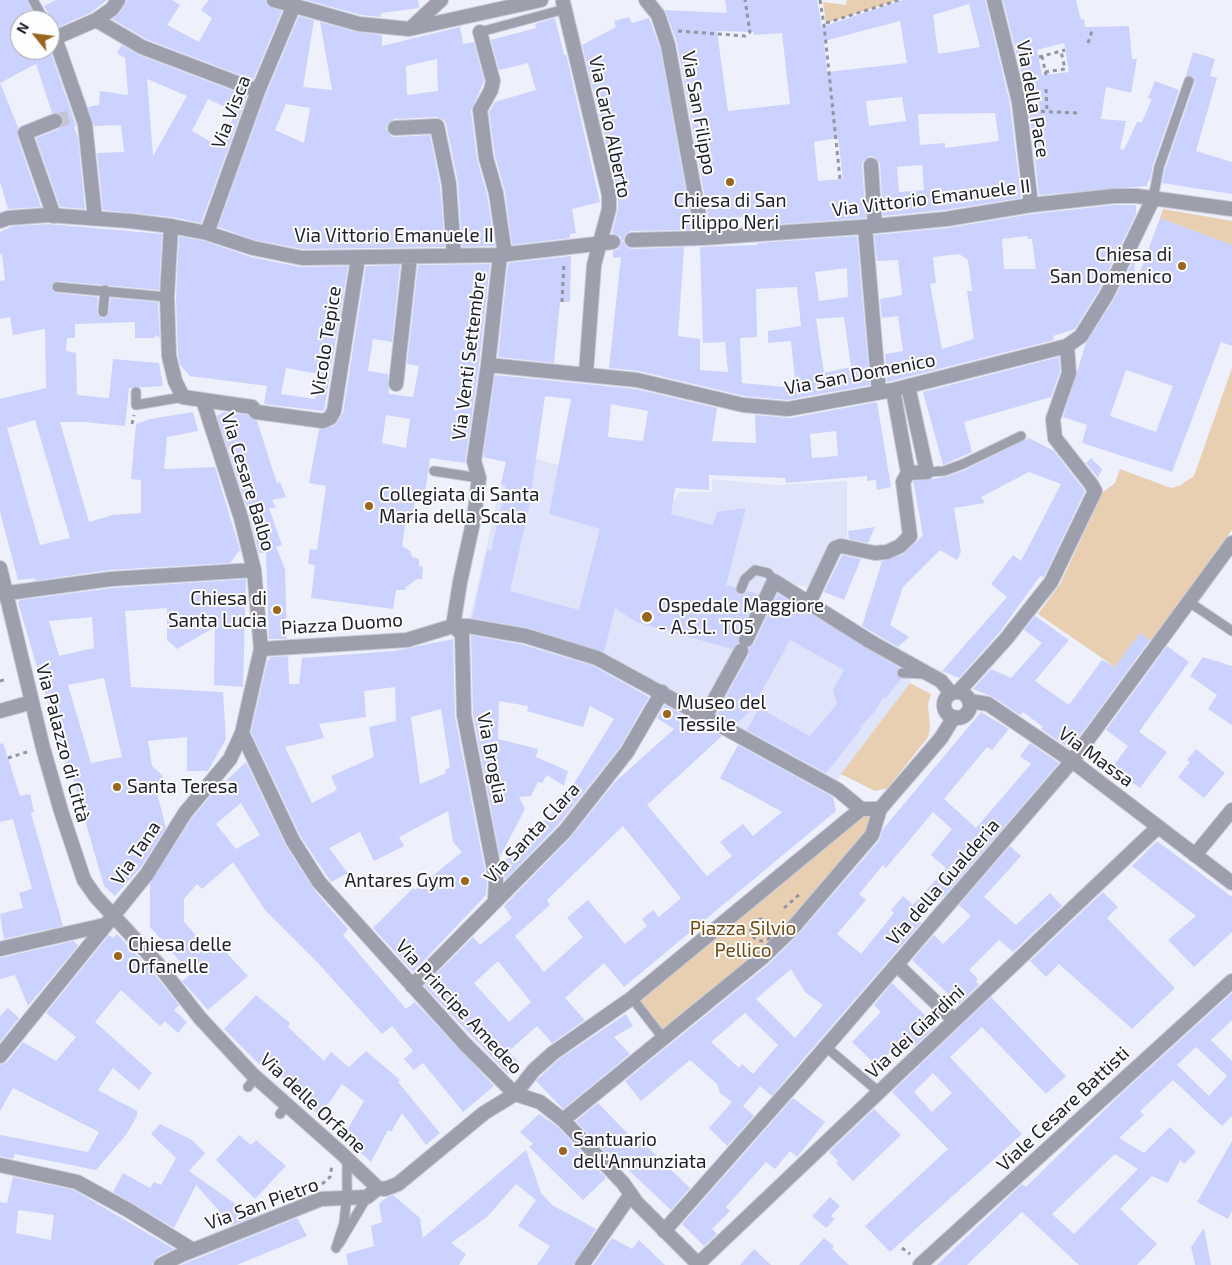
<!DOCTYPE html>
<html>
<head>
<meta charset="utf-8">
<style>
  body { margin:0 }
  #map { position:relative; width:1232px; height:1265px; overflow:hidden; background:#eef0fc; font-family:"Exo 2",sans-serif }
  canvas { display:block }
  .north { position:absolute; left:10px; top:10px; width:50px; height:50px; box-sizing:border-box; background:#fefefe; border:1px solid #a4a4a9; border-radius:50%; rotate:299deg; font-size:14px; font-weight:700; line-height:20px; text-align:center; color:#1d1e29 }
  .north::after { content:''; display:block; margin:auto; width:18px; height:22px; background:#9a661d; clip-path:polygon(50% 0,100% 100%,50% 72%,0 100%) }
</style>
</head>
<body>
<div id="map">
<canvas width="1232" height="1265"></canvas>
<div class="north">N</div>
</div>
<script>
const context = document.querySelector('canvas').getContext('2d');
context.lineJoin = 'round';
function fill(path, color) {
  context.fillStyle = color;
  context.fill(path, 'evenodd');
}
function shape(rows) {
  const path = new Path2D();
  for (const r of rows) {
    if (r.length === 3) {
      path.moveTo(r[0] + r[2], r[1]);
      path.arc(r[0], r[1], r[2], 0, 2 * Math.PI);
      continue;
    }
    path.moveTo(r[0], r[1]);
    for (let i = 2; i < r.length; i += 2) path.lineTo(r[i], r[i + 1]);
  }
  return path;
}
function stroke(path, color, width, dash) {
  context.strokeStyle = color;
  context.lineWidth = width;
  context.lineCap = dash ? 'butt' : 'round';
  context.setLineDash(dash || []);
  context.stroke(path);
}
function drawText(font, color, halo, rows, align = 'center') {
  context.font = font + ' "Exo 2",sans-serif';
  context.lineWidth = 4;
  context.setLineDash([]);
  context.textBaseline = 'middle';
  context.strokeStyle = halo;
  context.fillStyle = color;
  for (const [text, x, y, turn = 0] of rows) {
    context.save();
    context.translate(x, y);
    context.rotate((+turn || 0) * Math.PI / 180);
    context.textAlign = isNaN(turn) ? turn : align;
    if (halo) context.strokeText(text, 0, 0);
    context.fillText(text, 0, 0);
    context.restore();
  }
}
const built = shape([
  [522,455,582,472,598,484,675,499,679,492,712,492,712,479,777,485,847,481,847,540,831,540,809,587,774,581,913,670,910,683,837,781,714,713,701,710,620,663,469,622,506,462]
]);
const green = shape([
  [847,0,898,0,826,23,823,2,846,5],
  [1163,209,1232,221,1232,245,1160,218],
  [1232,368,1232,530,1153,642,1140,634,1115,667,1038,614,1060,584,1103,492,1115,483,1120,469,1171,488,1179,486,1194,476],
  [910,683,931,694,928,704,930,728,928,737,888,788,875,791,841,774],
  [861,809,880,809,872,835,789,931,663,1038,632,998]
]);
const building = shape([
  [0,0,27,0,37,20,20,20,20,50,50,50,76,126,74,127,78,137,85,209,60,207,36,138,59,129,64,122,60,114,52,113,36,64,0,83],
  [56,0,107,0,92,12,50,31,50,17,44,6],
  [127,0,172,0,180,5,167,25,199,42,212,18,201,10,209,0,265,0,268,6,282,11,253,80,146,39,112,19,119,14],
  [306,0,418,0,419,8,381,13,381,17,361,15],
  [725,0,817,0,822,27,903,0,985,0,1010,104,1021,198,945,210,883,216,880,164,875,157,870,156,863,161,862,165,866,218,755,226,754,216,709,220,677,43,665,10,727,13],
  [969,4,980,47,938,54,933,15],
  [900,21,907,63,827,72,824,41],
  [717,31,754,32,754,35,782,33,790,104,728,111],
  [902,97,906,121,869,126,866,101],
  [995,113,999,141,945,148,945,143,920,145,918,114],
  [838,138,843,179,818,181,814,142],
  [922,165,924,190,899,192,897,167],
  [1003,0,1076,0,1081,20,1084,19,1085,27,1129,26,1132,59,1137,59,1131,93,1106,87,1101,119,1126,121,1120,149,1124,150,1137,122,1142,122,1152,99,1148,98,1155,81,1179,90,1153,165,1150,181,1148,181,1147,186,1039,195,1028,100],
  [1064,43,1069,72,1042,75,1037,50],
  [299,16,314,20,303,87,332,90,320,22,357,32,382,35,382,46,460,27,463,44,474,42,484,81,471,111,477,159,487,195,495,246,462,247,458,182,446,124,444,120,437,117,394,119,388,124,386,129,391,136,395,137,430,135,440,185,445,247,303,249,255,240,218,227,266,94],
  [437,59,438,91,407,95,406,66],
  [286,104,310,108,304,143,275,130],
  [629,17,632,23,649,18,660,47,693,230,631,231,625,235,623,241,627,247,632,249,684,247,678,336,700,339,700,370,728,372,725,342,703,343,700,247,757,245,757,243,857,236,870,385,788,400,744,396,639,371,609,368,621,257,613,258,613,251,619,249,622,241,620,236,612,233,618,209,618,193,582,45,616,27,614,21],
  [847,268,848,297,819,301,815,272],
  [797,287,801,326,768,331,768,343,791,341,796,388,742,383,740,338,757,337,756,289],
  [844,317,851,367,824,373,816,319],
  [555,18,564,55,566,54,600,202,572,209,576,233,570,234,570,238,512,245,505,192,495,156,489,112,495,102,536,90,528,63,499,70,491,40,536,28,535,24],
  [122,45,139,55,247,96,201,223,172,217,103,210,97,153,124,152,121,125,94,126,88,107,99,105,100,91,128,95,125,58,117,53],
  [147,79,187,96,153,156],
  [208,99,236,112,220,147,192,131],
  [1193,52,1215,59,1210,76,1217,78,1196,151,1232,162,1232,194,1162,183,1165,169,1195,83,1193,77,1186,76],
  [0,83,18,127,17,136,41,207,8,209,0,182],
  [1114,205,1136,205,1136,214,1099,290,1075,329,1053,336,1054,340,887,382,885,354,903,351,898,316,882,318,880,299,902,295,898,260,877,261,874,235,947,228,1032,214],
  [1027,236,1028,239,1032,239,1036,269,1004,269,1002,239],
  [959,254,968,260,972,291,967,291,974,339,942,349,930,284,936,283,933,257],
  [1160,218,1232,245,1232,346,1221,342,1172,472,1082,443,1087,425,1063,417,1086,343,1114,299,1135,257,1134,288],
  [1126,370,1173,386,1156,432,1110,416],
  [48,224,162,234,159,290,58,281,51,286,52,290,56,293,98,297,97,314,102,318,108,315,111,298,158,302,160,338,155,335,155,338,135,338,135,322,75,324,75,338,67,338,66,351,76,353,77,395,109,398,113,359,159,363,163,386,129,388,125,426,84,422,60,422,89,522,113,515,141,513,141,480,131,479,136,424,150,419,193,412,198,431,167,437,164,469,215,467,240,550,230,563,110,570,34,581,37,578,18,580,0,512,0,399,46,388,45,329,13,335,10,317,0,319,0,281,5,280,2,254,0,254,0,232,13,226],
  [35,420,70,538,40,545,7,428],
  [179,236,205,241,251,257,300,267,348,266,324,411,264,404,267,386,190,376,180,365,178,355,176,297],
  [286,368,319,374,315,399,281,394],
  [571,256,570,302,560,302,554,363,498,357,508,263],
  [490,264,479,364,465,463,430,458,425,493,416,492,412,520,406,520,402,546,410,551,412,557,419,559,419,566,423,567,422,579,417,579,406,587,405,590,396,590,393,609,311,598,315,565,308,564,310,549,317,550,326,486,309,483,319,429,334,426,343,413,366,266,400,265,392,342,373,339,368,371,388,374,389,394,413,397,419,366,407,364,418,265],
  [386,415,410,419,406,448,382,443],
  [1059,357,1060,372,1051,397,964,422,972,452,943,465,923,392],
  [495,375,636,389,717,408,712,441,756,443,755,415,790,418,877,402,891,487,877,490,876,480,867,481,867,476,786,483,785,478,709,475,709,490,675,488,671,514,713,525,717,512,746,508,726,585,735,587,736,592,739,595,744,594,747,591,758,594,738,636,738,643,732,649,636,622,615,608,604,652,529,628,472,618,487,550,491,551,506,485,501,484,506,462,483,457],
  [545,396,571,399,549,514,600,529,579,610,510,591,529,508],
  [611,404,648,411,643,441,608,437],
  [836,431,838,456,812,458,810,434],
  [223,412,247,415,257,421,277,483,280,482,286,497,272,500,276,508,269,508,282,545,276,547,285,569,287,639,269,639,266,553,259,553,249,515,217,416],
  [1029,438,1054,451,1085,491,1044,577,1040,576,999,633,959,678,942,671,1007,597,991,584,1013,555,1021,561,1061,484,1029,472,981,497,985,503,954,508,961,552,957,560,940,550,903,587,890,625,909,637,898,647,862,626,882,561,904,554,923,535,913,481,946,477,965,470],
  [1091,458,1102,469,1098,478,1086,463],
  [875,527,868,543,849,539,848,531],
  [842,555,861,559,844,600,824,592],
  [246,579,243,687,214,685,215,627,177,649,167,640,167,608,125,611,131,687,223,692,226,739,208,771,187,771,187,737,148,741,152,766,163,776,156,789,166,828,141,867,115,896,104,886,70,768,67,768,18,603,20,600,112,588],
  [92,617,94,648,59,656,49,621],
  [104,678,122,757,91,763,68,685],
  [778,594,899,668,896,673,901,679,885,699,883,697,875,711,860,727,862,728,826,773,747,730,759,708,810,736,837,704,833,690,844,670,790,640,757,700,759,703,736,724,717,714,749,655,749,648,754,644],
  [1035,616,1069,640,1035,681,1069,705,1102,660,1115,667,1140,633,1150,640,1070,749,1041,729,1043,727,1023,712,1020,715,993,697,973,689,991,669,1011,678,1042,643,1024,630],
  [471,635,524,645,594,666,649,697,620,747,558,825,505,880,502,863,561,804,614,719,590,706,583,727,527,711,528,706,499,701,498,739,538,749,536,757,568,771,564,786,547,775,542,783,538,782,531,796,519,797,525,809,500,857,473,714],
  [453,639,455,717,487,881,486,895,413,972,373,928,413,888,415,890,462,852,453,842,448,811,399,837,404,846,374,861,360,832,329,848,348,873,331,882,301,837,251,732,267,662,271,657,288,656,289,684,299,684,302,658,394,651],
  [395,687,396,721,369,727,374,757,331,776,337,790,312,803,285,747,324,738,319,724,366,717,364,691],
  [441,709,450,767,445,770,446,773,420,784,411,717],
  [1167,646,1189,662,1139,732,1167,752,1140,788,1112,768,1128,746,1106,730],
  [1203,657,1232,666,1232,725,1208,709,1217,695,1190,676],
  [665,705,722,736,647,805,707,876,732,856,720,842,743,824,753,836,782,812,720,778,738,745,833,797,836,811,624,987,604,963,565,998,585,1020,552,1043,537,1026,509,1051,520,1064,508,1074,424,986,473,937,480,945,512,918,504,906,571,837,615,782,674,729,657,718],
  [623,826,681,898,659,917,653,910,642,919,647,926,625,944,588,900,567,918,583,937,544,972,515,936,550,905,547,900],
  [498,961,531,1002,509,1022,474,983],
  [981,712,1009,729,992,750,987,747,944,799,976,828,1031,764,1020,756,1030,743,1059,763,947,893,937,902,936,901,920,921,921,923,792,1072,772,1096,760,1086,743,1106,754,1116,727,1146,709,1128,732,1102,720,1093,717,1084,690,1060,641,1101,625,1081,769,964,796,937,879,841,883,829],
  [933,812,952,829,931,855,946,868,913,905,903,896,891,910,894,913,861,954,837,934,866,900,859,894,883,865,886,868],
  [791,969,805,992,823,1005,795,1038,756,999],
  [745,1013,778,1045,753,1074,742,1064,739,1068,711,1042],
  [3,743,20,796,30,794,34,812,31,813,63,926,4,939,0,914,23,908,19,893,32,889,13,819,0,822,0,744],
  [1196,749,1225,773,1204,798,1178,777,1190,762,1187,760],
  [246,762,286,846,315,891,348,929,343,935,406,1009,415,1002,494,1086,463,1112,423,1063,414,1070,404,1059,413,1051,392,1026,382,1034,317,962,265,910,233,862,202,889,197,884,184,899,184,922,212,953,220,946,248,976,208,1010,182,981,191,974,150,927,150,884,192,818,213,793],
  [241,803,260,835,236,849,216,824],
  [1157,841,1232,897,1232,932,1194,967,1168,940,1196,916,1132,866],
  [1010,846,1021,856,984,897,1016,925,1050,893,1062,906,1013,952,999,940,969,970,978,979,976,981,979,985,959,1004,912,960,934,935,943,944,971,916,959,905],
  [1103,892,1118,907,1107,918,1175,988,1132,1029,1059,964,1046,977,1030,961],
  [117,934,150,969,179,1005,174,1010,187,1022,178,1033,165,1021,160,1026,121,990,95,1022,152,1073,139,1090,113,1068,98,1090,137,1111,137,1116,126,1135,96,1170,15,1154,13,1159,0,1156,0,1135,88,1152,99,1132,13,1088,0,1111,0,1065,7,1062,23,1042,56,1061,76,1037,46,1013,109,935,113,938],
  [74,941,78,946,28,1006,15,975,0,979,0,958],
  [892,983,936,1026,915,1046,906,1036,877,1066,852,1042,881,1012,874,1005],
  [1232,993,1232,1020,1211,1040,1232,1061,1232,1116,1222,1126,1173,1080,1140,1111,1144,1115,1119,1138,1144,1153,1170,1127,1196,1152,1184,1164,1180,1160,1168,1183,1152,1176,1120,1209,1157,1244,1137,1265,1079,1265,1022,1212,967,1265,937,1265,1022,1184,1026,1187,1122,1093],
  [1196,1047,1227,1076,1209,1096,1177,1065],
  [1115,1154,1138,1169,1074,1234,1052,1214],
  [256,995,290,1023,288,1027,324,1061,331,1052,349,1067,366,1051,400,1080,398,1082,440,1133,426,1145,402,1113,391,1132,388,1130,371,1162,343,1137,364,1101,342,1084,320,1116,298,1096,299,1095,266,1060,261,1066,224,1029],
  [991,997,1066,1076,1046,1094,982,1027,950,1057,1022,1134,890,1252,865,1226,948,1149,892,1092],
  [933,1073,952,1093,932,1112,914,1092],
  [8,1008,19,1018,0,1042,0,1016],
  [626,1014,633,1026,614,1037,630,1054,563,1109,536,1081,558,1060],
  [793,1098,825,1122,797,1157,790,1151,775,1169,766,1162,726,1207,730,1211,712,1229,717,1234,704,1246,682,1224],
  [598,1103,634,1140,637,1137,690,1188,671,1210,622,1164,619,1166,576,1121],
  [874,1109,901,1135,853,1181,836,1163,838,1161,829,1152],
  [539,1114,557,1126,606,1178,583,1200,529,1147,533,1144,520,1132],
  [160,1124,192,1140,205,1153,189,1171,254,1217,232,1225,196,1185,174,1228,113,1192,123,1173,150,1188,154,1182,161,1185,176,1158,151,1134],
  [239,1135,251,1145,256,1140,286,1166,255,1199,216,1160],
  [1232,1141,1232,1211,1228,1219,1197,1202],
  [526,1150,541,1193,552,1205,596,1229,573,1265,537,1265,550,1246,518,1226,536,1200,516,1184,487,1217,451,1243,466,1254,459,1265,348,1265,346,1254,374,1246,371,1226,382,1222,379,1204,386,1198,393,1195,420,1218,423,1238],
  [13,1177,74,1190,174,1249,157,1257,152,1265,0,1265,0,1202,7,1203],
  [18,1210,54,1215,51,1240,16,1233],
  [830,1197,840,1206,831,1216,835,1219,826,1228,812,1216],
  [297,1218,307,1236,237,1265,181,1265],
  [1204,1228,1211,1265,1195,1265,1191,1247],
  [612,1238,632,1249,639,1240,665,1265,593,1265],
  [824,1238,834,1246,832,1249,849,1265,799,1265],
  [754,1249,771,1265,740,1265]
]);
const minorTunnel = shape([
  [55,121,78,115]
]);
const path = shape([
  [820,0,824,25,840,179],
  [826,23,899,0],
  [678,31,745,36,750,32,745,0],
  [1088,43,1092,31],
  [1042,56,1046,75],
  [1039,57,1065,50],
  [1045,72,1065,69,1061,51],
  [1046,89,1047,112],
  [1033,111,1077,113],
  [562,302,564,262],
  [132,424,134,415],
  [0,681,7,679],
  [8,758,27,752],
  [784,908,801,893],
  [762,930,11],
  [322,1184,330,1177,332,1165],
  [902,1248,910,1254]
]);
const service = shape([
  [33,0,44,20],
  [480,32,565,9],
  [1153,199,1159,167,1189,81],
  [57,287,167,297],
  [103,312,105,290],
  [136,392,136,405,183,397],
  [434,471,479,478],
  [927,472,944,471,963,464,1021,436],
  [741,589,745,579,755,570,768,573,774,581],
  [1189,602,1232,631],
  [902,673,924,674],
  [632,998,663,1038],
  [826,1047,879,1092],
  [248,1087,256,1077],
  [280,1114,287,1105],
  [339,1244,367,1197],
  [336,1248,344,1223,347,1194,347,1158]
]);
const pedestrian = shape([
  [646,0,658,15,668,45,703,238],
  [480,32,493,81,491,90,480,110,486,158,496,193,505,255],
  [395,128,437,126,449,184,454,256],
  [871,165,875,226],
  [0,221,8,218,48,215,130,221,171,226],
  [865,227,879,392],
  [207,233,253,248,302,258,500,255,613,242],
  [632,240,703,238,875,226,946,219,1031,205],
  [488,365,500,255],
  [396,384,410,257],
  [252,407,256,412,323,421,330,418,334,411,358,258],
  [1195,855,1232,810],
  [632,998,861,809]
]);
const minor = shape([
  [274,0,359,24,409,29,541,0],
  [994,0,1019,102,1031,205,1114,196,1137,196,1232,209],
  [563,2,609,195,609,209,594,265,586,373],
  [96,20,142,47,258,91],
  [412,27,441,0],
  [54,216,25,133,55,121],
  [95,218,85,124,55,38,96,20,112,9,118,0],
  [893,390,908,473,927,472,908,386],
  [203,400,252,407],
  [0,568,43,748,61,811,84,880,96,897,157,963,200,1018,252,1074,340,1152,378,1188,385,1189,398,1184,484,1113,515,1094,534,1070,553,1053,632,998],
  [0,594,111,579,254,570],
  [809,603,835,548,841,546,875,553,887,552,900,546,910,536,903,482,908,473],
  [453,626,460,582,474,518,479,478,474,461,488,365,637,380,743,405,788,409,893,390,1067,346,1081,336,1107,294,1153,199],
  [453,626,462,634,464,715,496,880,495,900],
  [746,640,774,581,871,642,941,681,951,693],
  [261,649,407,640,453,626,468,626,526,636,597,658,838,790,861,809,880,809],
  [958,692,1006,639,1051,582,1095,491,1091,484,1055,438,1053,419,1069,373,1067,346],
  [957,705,13],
  [969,701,988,704,1072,761,1232,883],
  [0,711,32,702],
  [705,717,741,651],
  [242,733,293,841,319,882,466,1045,515,1094,540,1102,563,1120,623,1183,637,1203,699,1265],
  [0,949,105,925],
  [897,965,954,1020],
  [412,986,565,831,627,752,662,692],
  [0,1056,147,874,185,813,230,759,242,733,261,649,254,570,241,518,203,400,183,397,175,381,169,356,167,297,171,226,207,233,258,91,294,5],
  [563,1120,763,957,790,931,872,835,880,809,941,738,954,717],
  [0,1165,77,1182,128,1210,193,1250],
  [664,1231,799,1078,1072,761,1232,543],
  [698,1264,1158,827],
  [161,1265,181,1255,321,1199,367,1197,378,1188],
  [582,1265,631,1194]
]);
const tertiary = shape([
  [920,1265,1232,981]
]);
const markers = [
  [730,182,5,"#9a661d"],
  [1182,266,5,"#9a661d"],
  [369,506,5,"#9a661d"],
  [277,610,5,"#9a661d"],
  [647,617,6,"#9a661d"],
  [667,714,5,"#9a661d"],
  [117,787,5,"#9a661d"],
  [465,881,5,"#9a661d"],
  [118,956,5,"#9a661d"],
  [563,1151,5,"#9a661d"]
];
const streetNames = [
  ["Via della Pace",1033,99,80],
  ["Via Visca",231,112,-69],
  ["Via San Filippo",699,113,80],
  ["Via Carlo Alberto",610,127,78],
  ["Via Vittorio Emanuele II",931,198,-7],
  ["Via Vittorio Emanuele II",394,236],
  ["Vicolo Tepice",326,341,-81],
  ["Via Venti Settembre",469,356,-83],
  ["Via San Domenico",860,374,-11],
  ["Via Cesare Balbo",248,482,73],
  ["Piazza Duomo",342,624,-4],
  ["Via Palazzo di Città",63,743,75],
  ["Via Massa",1096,757,36],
  ["Via Broglia",492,758,79],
  ["Via Santa Clara",532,833,-47],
  ["Via Tana",136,853,-56],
  ["Via della Gualderia",943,882,-49],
  ["Via Principe Amedeo",459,1007,47],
  ["Via dei Giardini",915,1032,-43],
  ["Via delle Orfane",313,1103,43],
  ["Viale Cesare Battisti",1063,1109,-43],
  ["Via San Pietro",262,1204,-20]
];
const poiNames = [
  ["Chiesa di San",730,201,"center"],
  ["Filippo Neri",730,223,"center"],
  ["Chiesa di",1172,255,"right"],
  ["San Domenico",1172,277,"right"],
  ["Collegiata di Santa",379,495],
  ["Maria della Scala",379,517],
  ["Chiesa di",267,599,"right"],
  ["Santa Lucia",267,621,"right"],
  ["Ospedale Maggiore",658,606],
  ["- A.S.L. TO5",658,628],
  ["Museo del",677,703],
  ["Tessile",677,725],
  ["Santa Teresa",127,787],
  ["Antares Gym",455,881,"right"],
  ["Chiesa delle",128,945],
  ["Orfanelle",128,967],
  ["Santuario",573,1140],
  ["dell'Annunziata",573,1162]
];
const parkNames = [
  ["Piazza Silvio",743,929],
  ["Pellico",743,951]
];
fill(built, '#e0e4fa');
fill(green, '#e9cfb2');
fill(building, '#ccd2ff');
stroke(minorTunnel, '#c4c6d2', 14, [14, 7]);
stroke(service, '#c8cad6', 11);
stroke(pedestrian, '#c8cad6', 16);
stroke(minor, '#c8cad6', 16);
stroke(tertiary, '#c8cad6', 16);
stroke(path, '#9395a0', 3, [4, 4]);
stroke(service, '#9d9fac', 9);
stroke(pedestrian, '#9d9fac', 14);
stroke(minor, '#9d9fac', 14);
stroke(tertiary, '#9d9fac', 14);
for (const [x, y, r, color] of markers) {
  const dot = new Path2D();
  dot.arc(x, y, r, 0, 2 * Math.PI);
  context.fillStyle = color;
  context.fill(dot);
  stroke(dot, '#fefefe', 2);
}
drawText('19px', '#1d1e29', '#fefefe', streetNames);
drawText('19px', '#1d1e29', '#fefefe', poiNames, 'left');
drawText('19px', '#704911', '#fefefe', parkNames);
</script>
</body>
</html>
